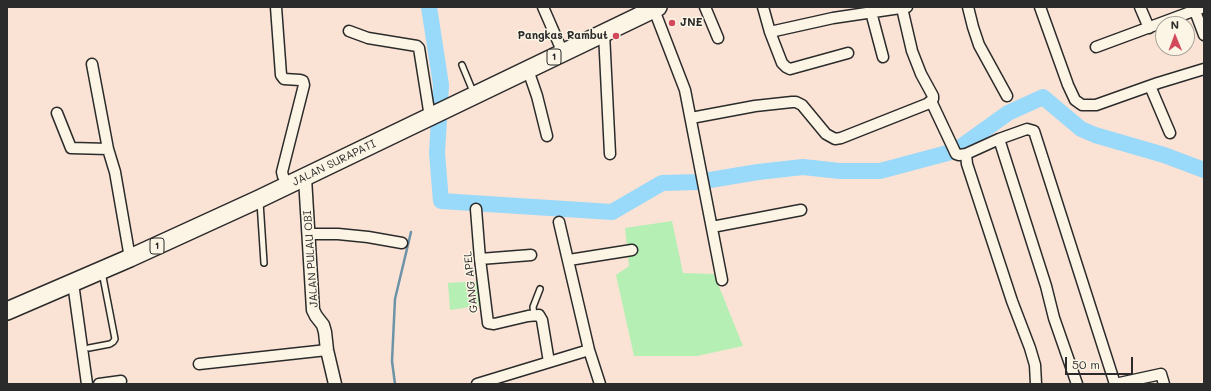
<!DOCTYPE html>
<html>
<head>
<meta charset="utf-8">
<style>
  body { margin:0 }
  #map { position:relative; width:1211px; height:391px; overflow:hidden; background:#fae3d5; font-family:Mali,sans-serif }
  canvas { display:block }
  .frame { position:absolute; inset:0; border:8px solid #2b2b2b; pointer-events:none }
  .north { position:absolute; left:1155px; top:16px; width:40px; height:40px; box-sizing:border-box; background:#fcf5e5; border:1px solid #a8a49b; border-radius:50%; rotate:359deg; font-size:11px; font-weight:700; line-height:16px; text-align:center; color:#2b2b2b }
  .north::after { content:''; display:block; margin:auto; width:14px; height:18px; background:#d1495b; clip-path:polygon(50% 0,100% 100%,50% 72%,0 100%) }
  .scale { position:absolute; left:1065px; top:357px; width:68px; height:18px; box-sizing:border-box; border:2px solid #2b2b2b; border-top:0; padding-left:5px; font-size:12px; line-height:14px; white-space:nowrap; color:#2b2b2b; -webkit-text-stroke:3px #fcf5e5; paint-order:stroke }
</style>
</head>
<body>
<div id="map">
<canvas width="1211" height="391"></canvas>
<div class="frame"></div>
<div class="north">N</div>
<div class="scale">50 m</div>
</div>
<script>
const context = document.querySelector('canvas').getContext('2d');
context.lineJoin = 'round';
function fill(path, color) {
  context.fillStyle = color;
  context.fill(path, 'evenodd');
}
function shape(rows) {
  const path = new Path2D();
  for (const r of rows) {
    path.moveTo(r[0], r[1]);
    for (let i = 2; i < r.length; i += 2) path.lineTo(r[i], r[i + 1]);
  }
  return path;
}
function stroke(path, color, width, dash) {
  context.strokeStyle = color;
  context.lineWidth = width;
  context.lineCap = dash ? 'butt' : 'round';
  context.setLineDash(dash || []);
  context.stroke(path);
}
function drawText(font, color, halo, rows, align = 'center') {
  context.font = font + ' Mali,sans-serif';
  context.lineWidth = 3;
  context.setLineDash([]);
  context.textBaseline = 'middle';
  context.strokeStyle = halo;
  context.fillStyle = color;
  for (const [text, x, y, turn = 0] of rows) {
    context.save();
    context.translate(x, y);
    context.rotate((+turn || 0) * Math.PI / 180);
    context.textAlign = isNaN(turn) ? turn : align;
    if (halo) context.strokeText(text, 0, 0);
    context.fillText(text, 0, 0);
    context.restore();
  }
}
const green = shape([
  [672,221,683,273,714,274,743,346,697,356,634,356,616,275,629,266,625,228],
  [481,281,483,305,450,310,448,283]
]);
const stream = shape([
  [395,384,392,361,395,299,411,232]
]);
const river = shape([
  [429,7,441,85,437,153,441,201,612,212,662,183,698,182,758,172,803,167,840,171,880,171,955,151,1008,113,1043,97,1081,129,1095,135,1164,155,1204,170]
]);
const service = shape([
  [462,65,474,94],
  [260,202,264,263],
  [534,315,533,307,540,289],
  [89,348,110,344,113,342,115,339,102,272]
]);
const minor = shape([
  [276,7,281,75,284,79,300,80,303,81,304,85,282,172,283,176,288,186],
  [543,7,563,53],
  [653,7,685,90,722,280],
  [705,7,718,38],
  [763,7,770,32,782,63,786,67,790,69,848,53],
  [968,7,973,27,979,45,1007,96],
  [1040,7,1068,85,1075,100,1082,105,1096,105,1158,83,1204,69],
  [1140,7,1149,28],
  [1195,11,1204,35],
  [871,12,883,57],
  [349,31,368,38,417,46,419,48,430,117],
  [770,32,833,18,907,7],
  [604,33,610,154],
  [1096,47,1204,7],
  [92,64,108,149,115,172,130,258],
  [528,70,537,96,547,136],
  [1150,86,1170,133],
  [931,101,956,154,959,155,966,154,967,164,1012,301,1030,348,1035,365,1036,384],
  [57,113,71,148,108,149],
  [691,118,755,106,792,102,796,102,802,105,826,134,835,139,841,138,927,104,933,99,933,96,921,74,912,51,902,8],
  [999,139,1046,286,1054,318,1077,384],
  [966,154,999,139,1027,129,1034,131,1115,384,1161,374,1164,384],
  [476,209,480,259,488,323,494,324,528,316,539,315,542,320,549,362],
  [559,222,589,350,600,384],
  [712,227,801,210],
  [309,234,338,234,368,237,402,243],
  [480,259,531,255],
  [569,260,632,250],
  [73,283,87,384],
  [199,364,327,350],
  [99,384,121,381],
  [477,384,589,350]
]);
const tertiary = shape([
  [305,178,313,310,316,316,323,325,325,332,327,350,335,384]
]);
const trunk = shape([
  [7,311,130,258,259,199,658,7]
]);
const markers = [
  [672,23,4,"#d1495b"],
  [616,36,4,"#d1495b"]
];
const shields = [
  [554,57,14],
  [157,246,14]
];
const shieldNames = [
  ["1",554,57],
  ["1",157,246]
];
const poiNames = [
  ["JNE",680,23],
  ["Pangkas Rambut",608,36,"right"]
];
const streetNames = [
  ["JALAN SURAPATI",334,163,-26],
  ["JALAN PULAU OBI",311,259,-94],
  ["GANG APEL",471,282,-96]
];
fill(green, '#b5efb3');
stroke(stream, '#6d93a7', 2.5);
stroke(river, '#99d9fa', 16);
stroke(service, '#2b2b2b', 8);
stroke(minor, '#2b2b2b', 13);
stroke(tertiary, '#2b2b2b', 15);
stroke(trunk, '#2b2b2b', 20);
stroke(service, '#fcf5e5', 5);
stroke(minor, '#fcf5e5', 10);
stroke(tertiary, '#fcf5e5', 12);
stroke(trunk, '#fcf5e5', 17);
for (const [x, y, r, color] of markers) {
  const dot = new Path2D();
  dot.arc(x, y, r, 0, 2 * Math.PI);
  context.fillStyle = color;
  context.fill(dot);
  stroke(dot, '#fcf5e5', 1.5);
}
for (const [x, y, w] of shields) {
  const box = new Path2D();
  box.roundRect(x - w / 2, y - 8, w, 16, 3);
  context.fillStyle = '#fcf5e5';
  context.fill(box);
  stroke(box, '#2b2b2b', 1);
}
drawText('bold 10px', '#2b2b2b', null, shieldNames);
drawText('bold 11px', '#2b2b2b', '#fcf5e5', poiNames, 'left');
drawText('11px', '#2b2b2b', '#fcf5e5', streetNames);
</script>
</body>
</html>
